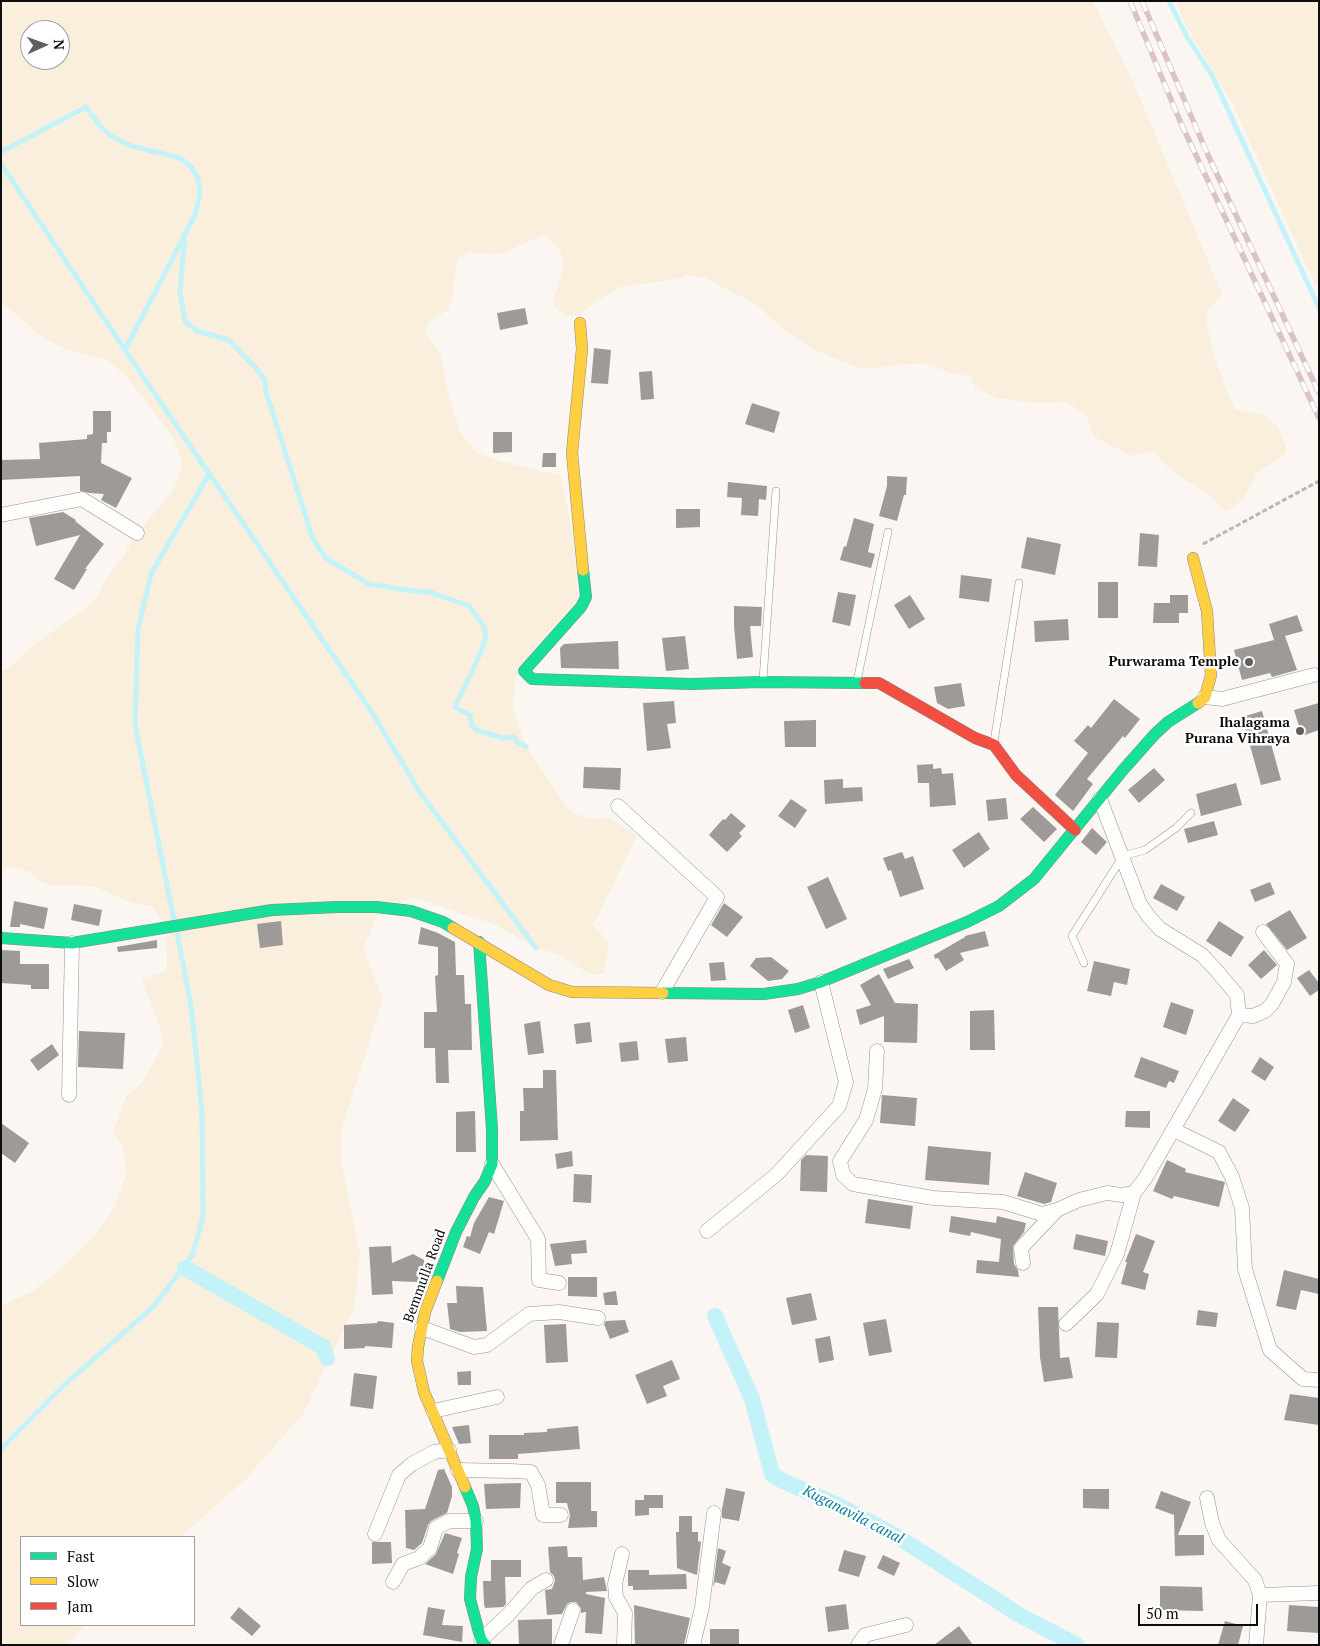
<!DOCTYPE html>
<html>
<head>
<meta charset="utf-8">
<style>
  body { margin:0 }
  #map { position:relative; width:1320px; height:1646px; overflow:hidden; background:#fbf6f1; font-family:"PT Serif",serif }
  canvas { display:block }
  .frame { position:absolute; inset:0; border:2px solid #0d0d0d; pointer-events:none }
  .legend { position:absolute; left:20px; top:1536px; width:175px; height:90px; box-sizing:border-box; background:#fff; border:1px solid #9e9e9e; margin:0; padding:6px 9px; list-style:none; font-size:15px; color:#0d0d0d }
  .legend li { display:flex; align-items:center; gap:10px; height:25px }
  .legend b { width:25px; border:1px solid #9e9e9e }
  .north { position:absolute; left:20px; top:20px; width:50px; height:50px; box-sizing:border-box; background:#fff; border:1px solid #9e9e9e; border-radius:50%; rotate:88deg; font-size:14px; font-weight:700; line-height:20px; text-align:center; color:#0d0d0d }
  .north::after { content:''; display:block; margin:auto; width:18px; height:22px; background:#605f5d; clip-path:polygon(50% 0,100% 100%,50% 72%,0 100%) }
  .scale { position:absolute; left:1138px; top:1604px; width:120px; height:22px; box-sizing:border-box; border:2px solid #0d0d0d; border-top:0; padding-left:6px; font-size:15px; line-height:18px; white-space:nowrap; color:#0d0d0d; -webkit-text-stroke:4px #fff; paint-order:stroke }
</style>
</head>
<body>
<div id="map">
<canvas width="1320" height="1646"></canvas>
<div class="frame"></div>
<ul class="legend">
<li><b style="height:6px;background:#16e098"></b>Fast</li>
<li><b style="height:6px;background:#ffcf43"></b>Slow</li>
<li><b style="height:6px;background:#f24e42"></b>Jam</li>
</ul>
<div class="north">N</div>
<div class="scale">50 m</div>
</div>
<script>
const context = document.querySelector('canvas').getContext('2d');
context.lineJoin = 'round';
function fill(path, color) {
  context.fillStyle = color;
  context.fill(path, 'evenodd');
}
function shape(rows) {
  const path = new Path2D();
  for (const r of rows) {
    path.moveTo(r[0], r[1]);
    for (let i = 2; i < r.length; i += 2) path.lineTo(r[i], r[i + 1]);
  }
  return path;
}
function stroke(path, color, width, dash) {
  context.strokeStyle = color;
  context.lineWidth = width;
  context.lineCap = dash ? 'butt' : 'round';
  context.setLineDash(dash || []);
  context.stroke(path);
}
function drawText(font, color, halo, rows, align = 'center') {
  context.font = font + ' "PT Serif",serif';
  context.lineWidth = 5;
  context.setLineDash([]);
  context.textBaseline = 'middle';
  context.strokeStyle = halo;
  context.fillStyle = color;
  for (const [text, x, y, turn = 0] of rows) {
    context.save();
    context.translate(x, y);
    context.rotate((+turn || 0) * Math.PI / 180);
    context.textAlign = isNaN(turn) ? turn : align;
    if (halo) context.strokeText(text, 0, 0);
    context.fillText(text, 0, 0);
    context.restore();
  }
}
const farmland = shape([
  [1,1,1093,1,1134,84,1222,294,1208,309,1206,322,1214,356,1229,396,1236,410,1264,415,1278,427,1287,450,1283,456,1258,472,1243,499,1226,512,1210,495,1177,474,1161,461,1156,453,1150,452,1133,456,1107,444,1094,436,1087,417,1068,402,1034,403,996,398,975,387,970,376,951,373,923,363,862,369,812,349,778,325,758,306,706,278,688,275,678,279,620,287,592,304,579,315,566,316,555,307,553,301,564,267,563,259,561,253,552,241,542,235,501,254,468,253,458,259,456,267,452,299,448,310,428,322,425,332,441,355,447,389,460,432,476,452,503,462,560,475,573,533,578,599,518,667,512,706,526,747,568,808,576,814,590,819,609,818,637,835,598,916,592,924,609,943,604,974,589,974,560,955,536,948,496,925,413,897,378,914,363,948,383,999,341,1131,341,1160,360,1254,354,1308,303,1414,245,1480,180,1537,21,1537,21,1625,85,1625,67,1645,1,1645,1,1306,31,1292,54,1275,94,1237,114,1208,127,1173,123,1147,113,1133,126,1096,142,1083,163,1045,161,1030,142,980,167,970,166,926,151,906,132,903,93,886,49,885,39,881,30,872,15,867,1,869,1,672,9,667,38,642,90,605,98,596,107,577,122,558,137,533,174,489,183,464,173,437,126,376,106,359,69,351,42,337,1,302],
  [30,30,60,30,60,60,30,60],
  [1175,1,1319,1,1319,282,1315,284,1233,105,1185,24]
]);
const stream = shape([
  [1169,1,1187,37,1212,75,1319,308],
  [1,152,86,107,100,126,111,136,131,146,180,158,192,168,198,179,200,193,195,215,125,350],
  [1,164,125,350,373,714,421,794,536,948],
  [185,233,180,292,185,321,197,331,229,340,256,368,265,381,266,392,313,539,326,558,369,584,413,591,430,592,469,606,484,626,486,635,481,652,455,707,470,715,472,726,476,730,503,738,515,737,516,741,526,747],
  [174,920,135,725,138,630,151,574,209,474],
  [1,1449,62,1387,153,1307,192,1256,203,1217,202,1110,191,1006,176,928]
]);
const canal = shape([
  [185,1268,323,1347,327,1358],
  [715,1316,752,1399,772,1474,781,1480,840,1506,898,1537,1021,1616,1077,1645]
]);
const building = shape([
  [525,308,528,324,500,330,497,313],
  [594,348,611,350,608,384,591,383],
  [652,371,654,399,641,400,639,372],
  [752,403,780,412,774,433,745,424],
  [93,411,111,411,111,432,107,432,107,443,102,443,101,463,132,478,116,508,101,500,104,494,90,493,80,491,80,476,1,480,1,460,40,459,39,443,87,439,87,435,93,434],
  [493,432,512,432,512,452,493,453],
  [543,453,556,453,556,467,542,467],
  [887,476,907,477,906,495,904,495,897,521,879,516,887,486],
  [728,482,767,486,766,500,759,499,758,516,741,515,742,498,727,497],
  [676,509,700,509,700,527,676,528],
  [63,512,76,520,75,521,104,544,85,569,87,569,74,590,54,579,80,535,36,546,29,518],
  [854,518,874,524,868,552,875,554,871,568,840,560,844,546,846,547],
  [1140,533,1159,535,1157,567,1138,566],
  [1027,537,1061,544,1055,575,1021,568],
  [961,575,992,579,989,602,959,598],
  [1098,582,1118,582,1118,618,1098,618],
  [838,592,856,595,850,626,832,622],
  [910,595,925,619,909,629,894,605],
  [1170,595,1188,595,1188,613,1179,613,1179,623,1153,623,1154,603,1170,603],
  [734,606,762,607,761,626,750,626,753,657,737,659,734,626],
  [1297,615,1303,631,1285,636,1297,670,1272,677,1270,673,1242,680,1234,650,1274,640,1269,624],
  [1068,619,1069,640,1035,642,1034,621],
  [685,636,689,669,666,671,662,638],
  [618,641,619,669,561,668,560,648,564,644],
  [961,683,965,706,948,709,937,703,934,687],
  [1114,699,1140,719,1125,738,1123,736,1087,779,1093,784,1073,811,1055,795,1088,753,1074,741,1088,725,1091,728],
  [674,701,676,723,667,724,671,748,647,751,643,703],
  [1319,703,1319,730,1302,736,1294,710],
  [1262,711,1281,780,1261,785,1242,717],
  [816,720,816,747,785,747,784,721],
  [933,764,933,769,941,768,942,774,953,773,956,805,930,807,929,783,918,783,917,765],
  [584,767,621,768,620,790,583,788],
  [1154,768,1165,780,1139,803,1128,790],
  [843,779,843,788,862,787,863,801,825,804,824,780],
  [1236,783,1242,805,1201,816,1196,794],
  [1006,798,1008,819,988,821,986,800],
  [791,799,807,810,795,828,778,816],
  [1033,807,1057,829,1044,842,1020,819],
  [731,813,746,826,739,833,742,836,727,852,709,835,723,819,725,820],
  [1214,821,1218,835,1188,843,1184,829],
  [1092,828,1107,842,1096,855,1081,842],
  [979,832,990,849,964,868,952,850],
  [902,852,905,859,913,856,924,889,900,897,891,870,888,871,883,858],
  [828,877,847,919,826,929,807,887],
  [1270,882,1275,894,1255,902,1250,890],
  [1161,884,1185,897,1177,911,1153,898],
  [14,901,48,908,44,929,20,924,20,927,10,927],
  [724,903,743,917,727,937,711,925],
  [74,904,102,910,99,926,71,920],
  [1290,910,1307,938,1287,950,1266,924],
  [281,921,283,945,260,948,257,924],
  [1219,921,1244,937,1231,957,1206,941],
  [421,927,438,933,455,942,456,975,464,975,465,1004,471,1004,472,1050,448,1050,449,1083,436,1083,435,1048,424,1048,424,1012,437,1012,435,976,438,975,438,947,418,944],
  [985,931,989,946,960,953,964,960,946,971,938,958,935,959,934,955,965,937,965,936],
  [157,940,157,948,118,952,117,947],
  [1,950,20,951,20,964,49,964,49,989,31,989,31,985,1,983],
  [1264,950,1277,965,1261,979,1248,965],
  [771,957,789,971,782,979,768,981,750,966,756,958],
  [909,959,914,968,888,979,883,969],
  [1094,961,1130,969,1127,985,1114,982,1111,996,1087,991],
  [724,962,726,980,711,981,709,963],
  [1309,970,1319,983,1319,990,1310,996,1297,978],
  [879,974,895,1003,918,1004,917,1043,884,1042,884,1016,860,1025,856,1010,871,1005,860,985],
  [1171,1002,1194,1010,1186,1035,1163,1027],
  [803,1005,810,1028,795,1033,788,1010],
  [994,1010,995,1050,970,1050,970,1011],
  [540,1021,544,1053,528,1055,524,1024],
  [590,1022,592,1042,576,1044,574,1024],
  [79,1031,125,1033,123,1069,78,1067],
  [686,1037,688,1061,668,1063,665,1039],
  [637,1041,639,1060,621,1062,619,1043],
  [52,1044,59,1055,38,1071,30,1060],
  [1141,1057,1179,1071,1174,1083,1169,1081,1166,1088,1134,1077],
  [1260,1057,1274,1067,1265,1081,1251,1072],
  [543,1070,556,1070,558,1140,520,1141,520,1111,524,1111,523,1088,543,1088],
  [882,1095,917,1098,915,1126,880,1123],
  [1233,1098,1250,1110,1235,1132,1218,1121],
  [475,1111,476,1152,456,1152,456,1112],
  [1126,1111,1150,1111,1150,1128,1125,1127],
  [1,1123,29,1143,15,1163,1,1153],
  [928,1146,991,1152,989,1185,925,1180],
  [572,1151,573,1166,557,1169,555,1154],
  [806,1155,828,1156,827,1192,800,1191,801,1160],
  [1167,1160,1186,1169,1185,1172,1225,1182,1219,1207,1174,1196,1172,1199,1153,1191],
  [1025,1172,1057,1183,1051,1202,1044,1204,1017,1196],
  [574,1174,592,1175,591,1203,573,1202],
  [489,1197,504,1201,494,1234,489,1232,480,1254,463,1247,467,1236,470,1237,474,1223],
  [868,1199,913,1206,910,1229,865,1223],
  [951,1216,996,1223,997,1216,1026,1223,1024,1232,1013,1246,1014,1264,1018,1270,1019,1277,976,1273,977,1260,999,1262,1001,1239,971,1232,970,1236,949,1232],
  [1076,1234,1108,1241,1105,1256,1073,1249],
  [1136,1234,1155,1241,1143,1272,1149,1274,1145,1290,1121,1284,1127,1262,1125,1262],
  [586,1240,587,1253,571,1254,572,1264,555,1266,550,1244],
  [391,1246,392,1263,413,1254,424,1260,426,1273,417,1282,392,1281,393,1294,372,1295,369,1247],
  [1284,1270,1319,1279,1319,1294,1301,1290,1296,1310,1276,1306],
  [568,1277,597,1277,597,1297,568,1296],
  [456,1286,483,1287,487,1331,460,1332,450,1329,447,1303,457,1303],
  [616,1291,618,1305,605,1305,603,1293],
  [811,1293,817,1320,792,1325,786,1298],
  [1038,1307,1058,1307,1060,1358,1069,1357,1073,1378,1044,1382,1040,1357],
  [1198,1310,1218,1313,1216,1327,1196,1325],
  [886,1319,892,1352,869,1356,863,1323],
  [625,1320,629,1332,610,1339,604,1324,606,1321],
  [378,1321,394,1323,392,1348,365,1346,365,1348,344,1349,344,1325,377,1323],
  [1097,1322,1119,1323,1117,1358,1095,1357],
  [566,1324,568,1362,546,1363,544,1325],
  [830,1336,834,1360,819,1363,815,1339],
  [672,1360,680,1379,663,1386,667,1396,647,1404,635,1375],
  [471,1371,471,1385,458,1385,457,1372],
  [354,1373,377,1376,373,1409,350,1406],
  [1290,1394,1319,1398,1319,1425,1284,1420],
  [469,1425,471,1443,459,1444,452,1427],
  [578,1426,580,1449,518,1454,518,1459,489,1459,489,1435,524,1435,524,1433,547,1432,547,1429],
  [444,1469,452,1487,452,1496,447,1513,431,1521,428,1525,422,1543,414,1550,406,1548,405,1510,425,1509,438,1470],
  [556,1482,591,1482,591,1511,597,1511,597,1527,568,1528,570,1515,567,1503,556,1503],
  [521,1483,520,1508,486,1509,484,1484],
  [726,1488,745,1492,739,1521,722,1518,722,1509],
  [1083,1489,1109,1489,1109,1509,1083,1508],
  [1161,1491,1191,1502,1178,1535,1204,1535,1204,1555,1175,1556,1174,1515,1155,1508],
  [644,1495,663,1495,663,1508,649,1508,649,1515,635,1516,635,1500,644,1500],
  [679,1516,692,1516,692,1532,698,1532,698,1541,701,1542,697,1575,677,1568,676,1532,679,1532],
  [445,1533,462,1538,457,1553,459,1554,453,1574,425,1564,436,1554],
  [372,1542,391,1542,392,1563,372,1564],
  [567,1546,568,1557,582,1557,583,1580,604,1577,607,1591,586,1592,586,1594,605,1598,602,1634,585,1633,586,1612,581,1613,581,1608,576,1602,571,1602,567,1604,562,1614,547,1615,545,1590,552,1589,555,1581,554,1576,550,1572,548,1547],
  [718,1548,726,1551,722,1563,731,1567,725,1585,715,1582,713,1587],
  [844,1550,866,1556,859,1577,838,1571],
  [883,1555,900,1563,894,1576,877,1568],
  [491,1560,521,1560,521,1577,505,1577,506,1604,503,1607,485,1608,484,1604,483,1581,491,1581],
  [628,1570,649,1570,649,1575,686,1574,687,1589,633,1590,633,1586,628,1586],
  [1160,1586,1202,1587,1203,1611,1160,1610],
  [846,1604,849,1629,828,1632,825,1607],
  [634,1605,690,1618,684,1645,635,1645],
  [1289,1605,1319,1607,1319,1633,1287,1631],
  [239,1607,261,1626,252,1636,230,1618],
  [428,1607,445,1610,442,1625,463,1626,462,1642,423,1635],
  [552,1619,552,1645,519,1645,518,1620],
  [1225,1621,1243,1626,1238,1645,1218,1645],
  [959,1626,973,1645,934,1645],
  [710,1629,739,1629,739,1645,710,1645]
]);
const path = shape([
  [1203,544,1319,481]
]);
const lane = shape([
  [763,680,776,491],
  [857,681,888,532],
  [994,742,1019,583],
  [1084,963,1072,936,1123,856,1145,850,1176,828,1191,813]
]);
const street = shape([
  [1,515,82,499,137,533],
  [1205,697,1222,699,1314,675],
  [618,806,717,897,662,992],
  [1239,1015,1253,1016,1265,1011,1272,1004,1284,982,1287,964,1263,932],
  [877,1051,875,1089,866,1120,840,1161,843,1175,853,1184,933,1198,1003,1202,1042,1214,1057,1210,1079,1200,1107,1193,1122,1195,1134,1193,1146,1177,1239,1015,1237,995,1216,970,1202,955,1160,929,1149,917,1140,904,1100,799],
  [69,1095,72,943],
  [1174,1130,1219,1152,1232,1177,1242,1208,1245,1269,1270,1350,1303,1379,1319,1380],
  [492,1164,538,1239,539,1280,559,1283],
  [707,1231,776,1175,839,1106,846,1082,821,982],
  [1023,1263,1021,1248,1056,1211],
  [1066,1324,1097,1294,1117,1254,1134,1193],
  [422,1328,474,1347,487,1345,529,1314,559,1312,598,1318],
  [433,1411,497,1397],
  [458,1470,511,1471,531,1472,538,1485,543,1515,561,1515],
  [1207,1498,1212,1523,1219,1540,1255,1580,1260,1595,1256,1645],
  [375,1534,399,1475,412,1464,434,1452,449,1450],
  [622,1554,615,1584,616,1597,625,1613,624,1645],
  [393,1582,403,1564,419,1558,430,1548,436,1528,449,1521,476,1521],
  [1260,1595,1319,1593],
  [481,1640,508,1615,532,1588,546,1580],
  [561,1645,573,1610],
  [693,1645,702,1607,714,1513],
  [858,1645,865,1635,906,1625]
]);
const fast = shape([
  [583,570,586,597,581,607,524,671,532,679,690,684,763,682,865,683],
  [1,938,72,943,272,910,337,907,376,907,411,911,443,922,453,928],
  [663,993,764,994,798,989,821,982,967,922,999,906,1034,879,1123,770,1155,734,1168,722,1198,703],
  [437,1281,456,1232,474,1197,485,1181,492,1164,492,1129,479,942],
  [465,1487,473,1506,476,1521,477,1549,471,1577,470,1599,481,1640,485,1645]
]);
const slow = shape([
  [580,323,582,349,572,453,583,570],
  [1193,558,1207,611,1211,675,1205,697,1198,703],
  [453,928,549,985,572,992,663,993],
  [437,1281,425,1312,418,1347,417,1361,424,1392,465,1487]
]);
const jam = shape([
  [865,683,879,683,975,738,994,745,1016,775,1075,830]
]);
const rail = shape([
  [1130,1,1180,121,1319,418],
  [1142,1,1207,153,1319,393]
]);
const markers = [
  [1249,662,5,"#605f5d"],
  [1300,731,5,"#605f5d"]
];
const poiNames = [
  ["Purwarama Temple",1239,662],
  ["Ihalagama",1290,723],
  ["Purana Vihraya",1290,739]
];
const streetNames = [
  ["Bemmulla Road",425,1276,-70]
];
const waterNames = [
  ["Kuganavila canal",853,1515,27]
];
fill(farmland, '#f9efdc');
stroke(stream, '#c3f3f9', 5);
stroke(canal, '#c3f3f9', 16);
fill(building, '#9e9a97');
stroke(lane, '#949290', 8);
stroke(street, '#949290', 15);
stroke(fast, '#8b8986', 12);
stroke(slow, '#8b8986', 12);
stroke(jam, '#8b8986', 12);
stroke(path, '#b8b7b6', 3, [5, 2.5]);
stroke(lane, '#fefefd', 7);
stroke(street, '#fefefd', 14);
stroke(fast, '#16e098', 11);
stroke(slow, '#ffcf43', 11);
stroke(jam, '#f24e42', 11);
stroke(rail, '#d9c3c8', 5.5);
stroke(rail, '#fff', 4, [11]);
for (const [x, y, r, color] of markers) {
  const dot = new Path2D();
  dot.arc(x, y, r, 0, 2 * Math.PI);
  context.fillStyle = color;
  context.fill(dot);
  stroke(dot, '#fff', 2);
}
drawText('bold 14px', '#0d0d0d', '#fff', poiNames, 'right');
drawText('14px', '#0d0d0d', '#fff', streetNames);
drawText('italic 15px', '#0a809d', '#fff', waterNames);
</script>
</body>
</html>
